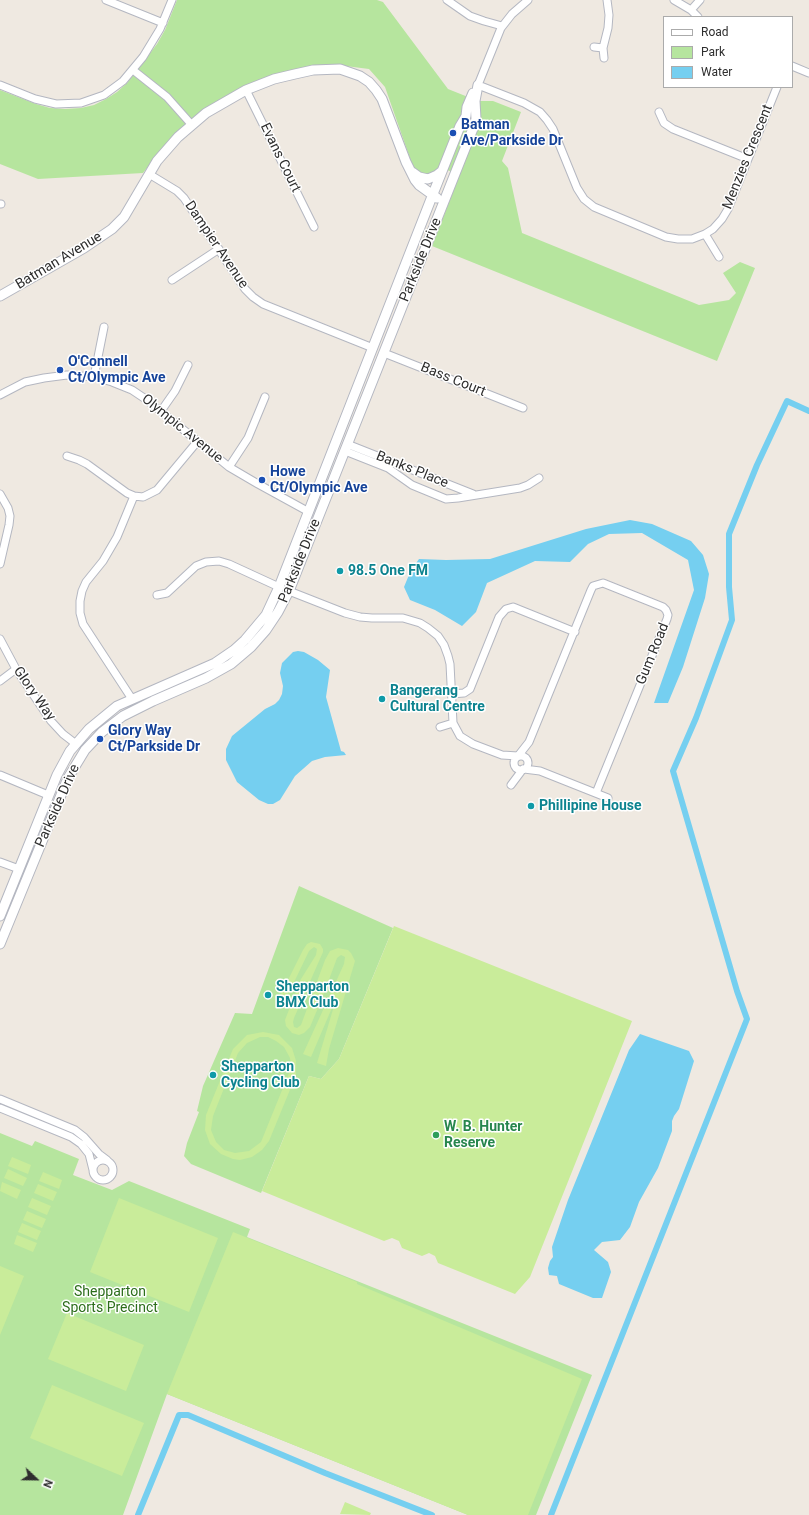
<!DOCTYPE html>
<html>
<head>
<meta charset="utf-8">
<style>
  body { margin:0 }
  #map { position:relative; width:809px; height:1515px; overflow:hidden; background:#efe9e1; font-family:Roboto,sans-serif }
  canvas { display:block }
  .legend { position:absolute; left:663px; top:16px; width:130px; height:72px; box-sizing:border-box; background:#fff; border:1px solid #ababab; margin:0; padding:5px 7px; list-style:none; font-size:12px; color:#2e2e2e }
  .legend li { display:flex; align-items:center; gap:8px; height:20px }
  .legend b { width:20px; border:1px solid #ababab }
  .north { position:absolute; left:16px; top:1459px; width:40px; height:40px; -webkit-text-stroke:3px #fff; paint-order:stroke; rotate:112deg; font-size:11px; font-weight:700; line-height:16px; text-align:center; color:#2e2e2e }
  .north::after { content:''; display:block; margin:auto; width:14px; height:18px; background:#2e2e2e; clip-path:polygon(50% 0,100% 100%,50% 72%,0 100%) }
</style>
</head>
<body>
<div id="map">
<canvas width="809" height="1515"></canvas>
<ul class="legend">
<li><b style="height:5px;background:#fff"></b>Road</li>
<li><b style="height:11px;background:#b6e59e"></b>Park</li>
<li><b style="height:11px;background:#75cff0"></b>Water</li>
</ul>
<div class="north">N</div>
</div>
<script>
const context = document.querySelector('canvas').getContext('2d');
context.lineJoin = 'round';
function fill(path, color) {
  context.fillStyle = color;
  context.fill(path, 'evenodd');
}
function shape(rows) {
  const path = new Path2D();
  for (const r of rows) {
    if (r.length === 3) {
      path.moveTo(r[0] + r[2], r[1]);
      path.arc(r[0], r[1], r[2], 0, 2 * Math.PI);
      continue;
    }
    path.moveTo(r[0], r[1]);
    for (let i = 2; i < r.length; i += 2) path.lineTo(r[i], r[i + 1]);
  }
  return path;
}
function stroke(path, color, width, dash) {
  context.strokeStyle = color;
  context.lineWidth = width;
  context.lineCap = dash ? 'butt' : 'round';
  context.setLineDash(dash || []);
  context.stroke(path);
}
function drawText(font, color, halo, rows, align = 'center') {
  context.font = font + ' Roboto,sans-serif';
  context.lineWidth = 3;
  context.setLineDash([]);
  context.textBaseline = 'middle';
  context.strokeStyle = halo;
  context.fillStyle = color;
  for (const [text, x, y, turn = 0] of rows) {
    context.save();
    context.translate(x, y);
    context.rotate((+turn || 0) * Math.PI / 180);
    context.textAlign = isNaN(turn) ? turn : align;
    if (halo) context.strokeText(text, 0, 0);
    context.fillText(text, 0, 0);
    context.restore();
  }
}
const green = shape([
  [177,0,377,0,383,2,448,89,478,101,493,101,521,112,502,161,508,168,522,233,699,305,729,300,736,293,723,273,740,262,755,268,717,361,432,246,460,174,440,168,431,175,417,173,413,167,385,87,369,69,338,65,285,72,240,88,201,112,164,146,143,173,38,179,0,164,0,90,36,104,50,108,65,109,81,108,94,105,106,99,117,92,127,83,157,44,165,30],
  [299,886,393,928,339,1059,321,1079,309,1076,261,1193,191,1164,184,1156,187,1143,199,1112,197,1111,203,1086,235,1013,252,1014],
  [0,1133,32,1146,35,1141,79,1159,73,1175,112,1190,129,1181,250,1229,247,1237,592,1375,536,1515,468,1515,167,1394,123,1515,0,1515]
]);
const pitch = shape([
  [394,926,632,1021,530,1277,515,1294,438,1263,435,1256,429,1253,422,1256,402,1248,399,1241,392,1238,384,1241,262,1191,309,1076,321,1079,339,1059],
  [311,942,320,944,323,949,323,952,294,1018,293,1022,294,1027,297,1028,301,1025,325,960,330,951,338,948,348,950,351,953,355,961,329,1049,326,1066,317,1063,337,996,311,1057,303,1054,344,964,345,957,341,955,337,958,323,996,310,1027,304,1033,299,1035,292,1033,286,1026,285,1020,301,979,316,955,317,949,314,947,309,951,285,1001,279,998,303,950,307,944],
  [263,1032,279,1035,292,1048,296,1061,296,1075,269,1141,262,1150,252,1157,240,1160,233,1159,221,1154,210,1144,205,1130,206,1115,233,1049,247,1035],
  [260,1037,268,1037,276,1041,284,1047,290,1058,291,1066,289,1073,261,1142,249,1151,235,1153,224,1150,216,1142,211,1130,213,1116,238,1053,247,1043],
  [12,1157,31,1165,28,1174,8,1166],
  [8,1169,27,1178,23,1186,4,1178],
  [43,1172,62,1180,59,1189,39,1181],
  [2,1182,21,1190,17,1199,0,1191],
  [38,1184,57,1192,53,1201,34,1193],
  [32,1198,51,1206,47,1215,28,1207],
  [119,1198,218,1238,189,1312,90,1272],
  [27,1211,46,1219,42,1228,23,1220],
  [22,1223,41,1231,37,1240,18,1232],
  [233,1232,357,1282,357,1284,582,1379,528,1515,468,1515,167,1394],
  [17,1235,37,1243,33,1252,14,1244],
  [0,1266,24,1276,0,1335],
  [67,1313,144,1345,126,1391,48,1359],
  [52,1385,144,1423,122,1476,30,1438],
  [345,1502,371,1513,370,1515,340,1514]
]);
const water = shape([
  [630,520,652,524,691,541,703,555,709,574,705,598,683,667,668,703,654,703,694,590,688,560,642,533,609,534,588,544,570,562,535,561,487,583,476,612,462,626,435,610,410,600,404,587,411,570,419,559,446,560,490,559,586,529],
  [298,651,304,652,318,660,330,670,326,697,341,751,344,752,346,755,325,757,312,761,295,776,280,800,273,804,268,804,259,800,237,782,226,760,226,749,232,736,265,709,275,704,279,700,282,694,283,686,280,673,282,663,293,652],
  [640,1034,689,1051,694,1061,679,1109,674,1116,672,1121,672,1131,658,1168,639,1202,630,1227,620,1240,602,1242,594,1250,608,1262,611,1272,602,1298,593,1298,559,1284,557,1276,549,1275,548,1268,550,1261,553,1257,552,1247,568,1200,629,1050]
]);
const canal = shape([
  [138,1515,179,1415,188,1415,325,1473,432,1515],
  [551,1515,747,1019,737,991,673,771,696,718,732,620,729,587,729,534,757,465,787,401,809,411]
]);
const minor = shape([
  [106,0,163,23],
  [447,0,470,16,484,21,502,26],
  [528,0,512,14,501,28,478,85,524,103,540,112,547,120,553,129,577,188,584,199,594,207,666,237,678,239,692,239,705,234,713,229,722,219,728,209,777,87],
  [674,0,691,10,698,17],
  [691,10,700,0],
  [594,47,603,48],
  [604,58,603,48,608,28,609,15,607,0],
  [792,66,809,73],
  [133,70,167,97,191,124],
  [0,85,35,99,56,104,81,103,104,95,123,81,143,57,160,29,172,0],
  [246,90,314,227],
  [659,112,664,123,673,129,748,159],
  [149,174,177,191,184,198,245,289,253,297,263,304,373,348],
  [0,204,1,204],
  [705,234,719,257],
  [172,280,219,249],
  [384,353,523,408],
  [94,377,104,327],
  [0,395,25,382,44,378,67,375,94,377,112,382,132,390,147,400,229,467,258,484,309,512],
  [161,411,175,391,188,365],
  [347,444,473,494],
  [345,451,388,468,412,485,446,499,458,498,520,488,528,485,539,478],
  [67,456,79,460,87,464,127,493,134,496,143,497,157,490,197,442],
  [229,467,248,438,265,397],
  [0,494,8,508,10,516,9,525,0,564],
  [289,591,345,613,360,617,372,618,403,618,420,623,428,628,438,636,444,645,448,656,450,664,453,723,460,736,473,744,502,755,518,756],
  [157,595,167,593,196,566,206,562,219,561,229,564,279,587],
  [0,639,16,669,51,721,63,734,76,744],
  [0,681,16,669],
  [451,694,464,693,470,689,499,617,506,609,513,607,575,632],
  [132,699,83,624,80,613,80,601,82,591,86,582,103,561,117,537,134,496],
  [440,727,453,723],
  [521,763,7],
  [518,756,529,742,591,590,593,586,603,583,663,607,666,610,668,615,667,619,596,793],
  [524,769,540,771,608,798],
  [0,775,48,795],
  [511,785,523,769],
  [0,862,19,869],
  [0,1099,75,1130,84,1137,99,1154,107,1160],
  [0,1108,71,1137,81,1144,89,1154,93,1170],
  [103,1170,10]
]);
const tertiary = shape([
  [412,172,419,177,428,179,437,175,442,171],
  [0,296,84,248,112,229,124,217,157,161,178,137,206,113,246,90,274,79,295,74,313,70,340,69,360,76,369,82,376,90,382,99,406,162,415,180,419,185,437,198],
  [0,916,57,775,70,751,89,729,117,706,215,663,234,650,245,640,266,615,279,587,431,199,460,126,466,116,467,107,473,93],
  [0,944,68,778,85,750,102,732,123,716,153,701,206,678,231,664,251,647,266,630,278,612,289,591,474,126,476,119,475,101,478,85]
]);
const markers = [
  [453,133,4,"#1a4fb4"],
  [60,370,4,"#1a4fb4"],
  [262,480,4,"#1a4fb4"],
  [340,571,4,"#0f9aa8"],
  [382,699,4,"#0f9aa8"],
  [100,739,4,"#1a4fb4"],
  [531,806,4,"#0f9aa8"],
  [268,995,4,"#0f9aa8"],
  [213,1075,4,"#0f9aa8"],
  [436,1135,4,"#2e9e5b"]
];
const transitNames = [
  ["Batman",461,125],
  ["Ave/Parkside Dr",461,141],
  ["O'Connell",68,362],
  ["Ct/Olympic Ave",68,378],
  ["Howe",270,472],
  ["Ct/Olympic Ave",270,488],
  ["Glory Way",108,731],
  ["Ct/Parkside Dr",108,747]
];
const streetNames = [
  ["Menzies Crescent",748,157,-68],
  ["Evans Court",280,158,64],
  ["Dampier Avenue",216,245,56],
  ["Parkside Drive",421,260,-68],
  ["Batman Avenue",59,261,-31],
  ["Bass Court",453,380,22],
  ["Olympic Avenue",182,429,39],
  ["Banks Place",412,470,22],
  ["Parkside Drive",300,561,-68],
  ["Gum Road",653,654,-68],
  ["Glory Way",34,694,55],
  ["Parkside Drive",58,806,-66]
];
const cultureNames = [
  ["98.5 One FM",348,571],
  ["Bangerang",390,691],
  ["Cultural Centre",390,707],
  ["Phillipine House",539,806],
  ["Shepparton",276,987],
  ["BMX Club",276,1003],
  ["Shepparton",221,1067],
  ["Cycling Club",221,1083]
];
const leisureNames = [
  ["W. B. Hunter",444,1127],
  ["Reserve",444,1143]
];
const parkNames = [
  ["Shepparton",110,1292],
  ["Sports Precinct",110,1308]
];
fill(green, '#b6e59e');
fill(pitch, '#c9ec9a');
fill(water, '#75cff0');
stroke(canal, '#75cff0', 6);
stroke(minor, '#b4b7c1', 9);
stroke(tertiary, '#b4b7c1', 11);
stroke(minor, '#fff', 7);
stroke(tertiary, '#fff', 9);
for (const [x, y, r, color] of markers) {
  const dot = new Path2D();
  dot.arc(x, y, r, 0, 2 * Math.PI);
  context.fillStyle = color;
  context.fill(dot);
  stroke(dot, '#fff', 1.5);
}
drawText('bold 14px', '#164399', '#fff', transitNames, 'left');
drawText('14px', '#2e2e2e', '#fff', streetNames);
drawText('bold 14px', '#0d838f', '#fff', cultureNames, 'left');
drawText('bold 14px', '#27864d', '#fff', leisureNames, 'left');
drawText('14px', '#2c6e1b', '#fff', parkNames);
</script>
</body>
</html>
